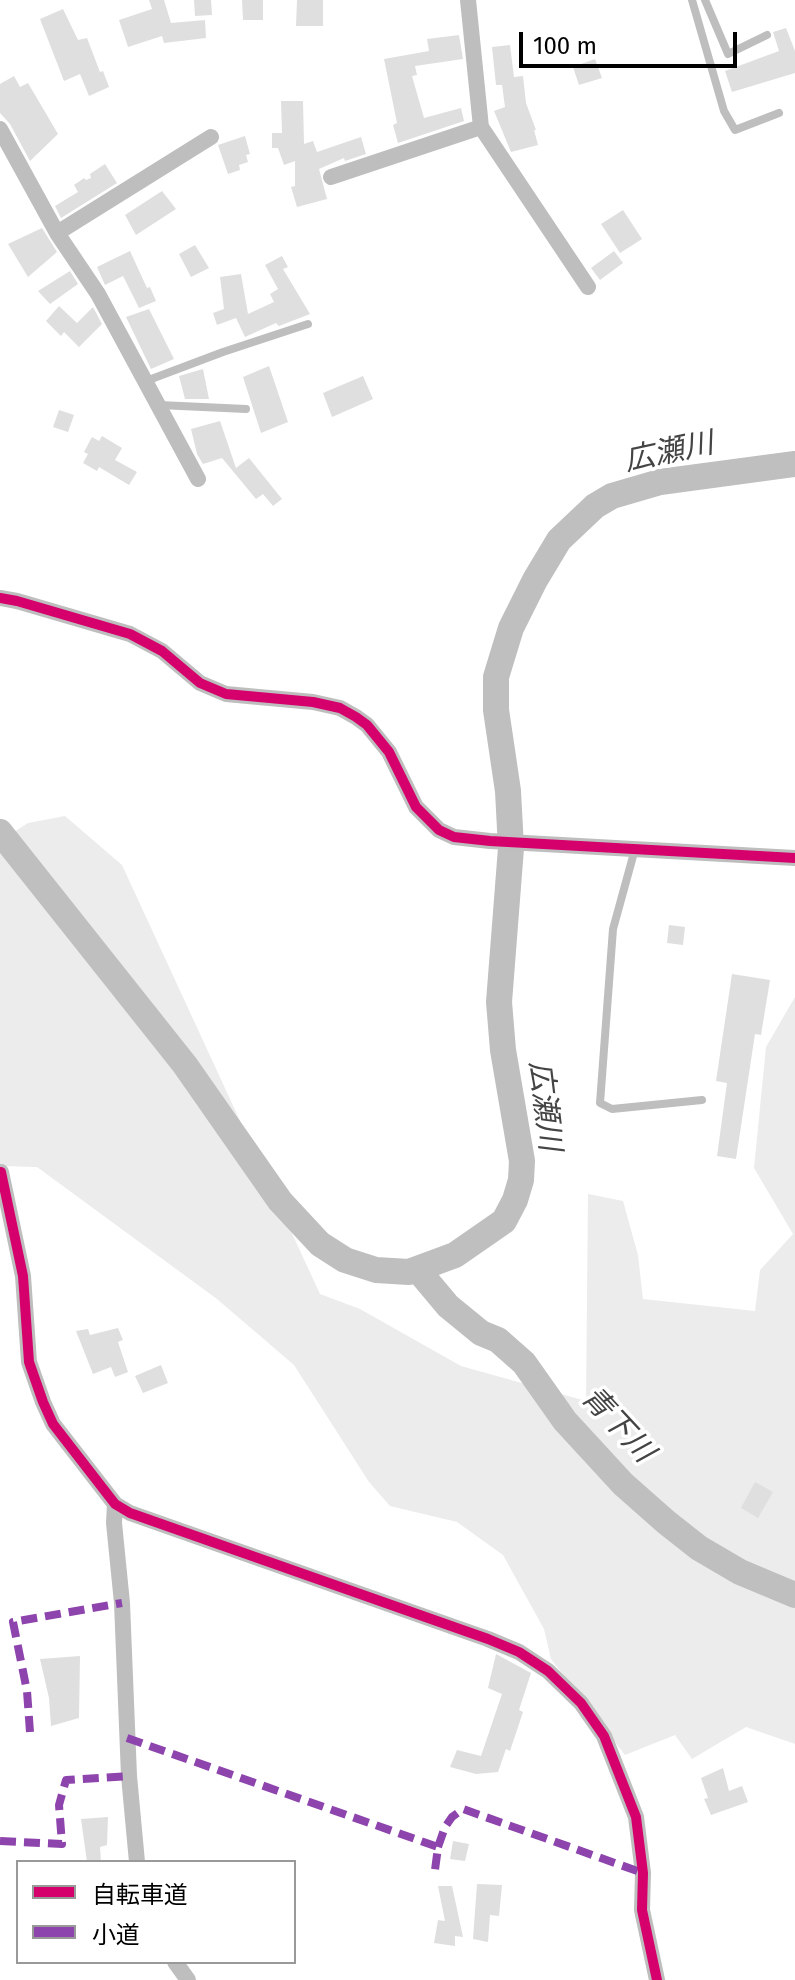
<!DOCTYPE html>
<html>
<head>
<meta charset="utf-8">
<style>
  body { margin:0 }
  #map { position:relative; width:795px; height:1980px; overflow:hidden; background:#fff; font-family:"Fira Sans","Noto Sans JP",sans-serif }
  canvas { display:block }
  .legend { position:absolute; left:16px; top:1860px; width:280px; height:104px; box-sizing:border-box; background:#fff; border:2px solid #999; margin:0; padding:10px 14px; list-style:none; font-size:24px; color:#000 }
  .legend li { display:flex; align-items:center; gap:16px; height:40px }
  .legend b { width:40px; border:2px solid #999 }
  .scale { position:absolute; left:519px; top:32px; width:218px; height:36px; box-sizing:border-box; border:4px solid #000; border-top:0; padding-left:10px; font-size:24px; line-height:28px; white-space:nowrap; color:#000; -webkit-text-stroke:6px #fff; paint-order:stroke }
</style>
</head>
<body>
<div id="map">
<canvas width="795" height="1980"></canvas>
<ul class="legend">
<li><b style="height:10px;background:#d6006c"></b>自転車道</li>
<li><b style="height:10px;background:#8e44ad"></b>小道</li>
</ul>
<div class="scale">100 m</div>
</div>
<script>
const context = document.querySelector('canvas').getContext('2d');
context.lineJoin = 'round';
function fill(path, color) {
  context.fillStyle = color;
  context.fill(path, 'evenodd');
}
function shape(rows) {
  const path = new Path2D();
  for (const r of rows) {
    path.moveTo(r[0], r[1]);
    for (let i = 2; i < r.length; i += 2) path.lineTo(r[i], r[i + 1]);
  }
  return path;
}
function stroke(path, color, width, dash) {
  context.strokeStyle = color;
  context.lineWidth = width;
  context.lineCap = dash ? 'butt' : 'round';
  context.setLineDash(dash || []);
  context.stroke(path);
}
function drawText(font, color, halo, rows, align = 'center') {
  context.font = font + ' "Fira Sans","Noto Sans JP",sans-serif';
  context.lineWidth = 7;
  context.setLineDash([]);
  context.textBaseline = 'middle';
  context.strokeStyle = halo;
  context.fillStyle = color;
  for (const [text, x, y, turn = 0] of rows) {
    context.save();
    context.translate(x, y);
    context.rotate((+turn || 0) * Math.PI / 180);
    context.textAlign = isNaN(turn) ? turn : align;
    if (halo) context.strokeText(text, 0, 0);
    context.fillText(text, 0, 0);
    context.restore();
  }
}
const green = shape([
  [65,816,122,865,320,1294,360,1309,461,1366,586,1401,588,1194,623,1201,638,1255,643,1299,755,1311,760,1270,793,1234,754,1168,766,1047,795,997,795,1744,746,1727,692,1759,675,1735,625,1755,551,1659,544,1629,503,1555,457,1522,390,1506,369,1482,294,1365,217,1299,37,1167,0,1166,0,841,28,823]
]);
const river = shape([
  [0,832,185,1065,280,1201,320,1244,345,1260,376,1270,409,1272,455,1255,504,1221,515,1200,521,1180,522,1161,503,1050,499,1002,511,848,508,791,496,710,496,677,511,628,535,580,559,540,595,506,612,496,660,482,795,464],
  [417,1269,448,1306,481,1333,498,1340,524,1363,565,1421,623,1484,666,1522,699,1548,740,1572,795,1595]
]);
const building = shape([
  [149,0,164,0,171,23,205,20,206,38,164,43,162,36,128,47,119,20,152,9],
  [194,0,211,0,212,15,195,16],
  [242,0,263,0,263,20,243,20],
  [297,0,323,0,323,26,296,26],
  [63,9,78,40,87,38,100,72,103,71,109,87,89,96,80,74,64,81,40,19],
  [786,28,795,51,795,73,732,92,725,71,779,51,773,32],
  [459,35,463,59,415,66,417,75,412,76,424,118,461,108,464,121,398,143,393,125,397,123,384,59,429,51,427,39],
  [510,45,514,77,523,76,526,103,536,130,534,130,538,145,511,152,494,111,505,107,502,85,496,85,492,47],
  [595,59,602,78,579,85,573,67],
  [14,76,20,87,28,83,58,134,30,161,10,124,0,113,0,84],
  [281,101,303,101,304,144,313,141,317,152,361,137,366,154,345,161,344,158,319,169,327,199,297,207,291,187,295,186,295,161,284,165,278,148,272,148,272,133,282,133],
  [245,136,250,154,246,155,248,162,239,165,240,170,228,174,218,145],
  [105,164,117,183,61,218,55,206,78,192,74,185,84,178,86,180,91,178,90,174],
  [162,191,176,209,136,235,125,215],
  [623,210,642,239,620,253,601,224],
  [42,228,57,252,28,277,8,244],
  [195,245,209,268,191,277,179,254],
  [130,251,147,288,150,287,156,301,139,308,123,276,105,285,97,267],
  [614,251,623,263,600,280,591,268],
  [282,256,288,267,283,269,310,314,279,326,276,323,245,337,236,318,217,325,213,313,224,309,220,277,241,274,248,314,274,302,270,294,278,289,265,265],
  [70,271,78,284,50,304,38,291],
  [59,306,77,323,93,307,102,324,79,347,64,332,61,336,46,321],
  [149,309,174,359,151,369,126,317],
  [269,366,288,422,261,433,243,377],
  [203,369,209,399,185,399,179,376],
  [363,376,373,399,332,417,323,393],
  [59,410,74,415,68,432,53,427],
  [220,421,236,468,249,458,282,499,273,506,263,494,256,499,222,458,203,464,197,454,191,429],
  [102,436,122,448,115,460,137,472,129,485,99,467,97,471,83,463,88,454,84,452,92,437,99,441],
  [669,925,685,927,683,945,667,943],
  [732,974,770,980,761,1035,755,1034,736,1159,717,1156,727,1083,716,1081],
  [118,1328,123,1340,118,1342,128,1372,115,1377,111,1367,93,1374,76,1331,88,1329,90,1335],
  [161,1365,168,1383,143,1393,135,1376],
  [755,1482,773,1492,758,1518,741,1508],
  [496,1654,531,1673,519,1710,523,1712,510,1751,506,1749,498,1772,476,1774,450,1767,457,1750,481,1756,502,1694,488,1688],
  [80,1656,79,1718,51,1726,49,1698,40,1659],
  [723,1768,729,1791,742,1786,748,1802,711,1815,704,1799,708,1798,701,1778],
  [108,1817,107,1845,100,1847,101,1862,87,1862,81,1819],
  [453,1841,469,1844,465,1861,450,1859],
  [477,1884,502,1885,499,1916,490,1915,488,1942,473,1939],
  [438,1886,452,1886,463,1937,455,1936,455,1946,434,1943,438,1920,445,1921]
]);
const service = shape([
  [692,0,724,111,735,130,779,113],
  [705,0,728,54,767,35],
  [146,381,223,352,308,324],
  [159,405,246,409],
  [635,849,613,929,600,1103,612,1109,702,1100]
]);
const minor = shape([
  [468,0,481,127,588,287],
  [0,129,57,233,98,294,198,479],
  [331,177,481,127],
  [57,233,211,137],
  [0,598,17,601,130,634,162,651,200,683,226,694,313,702,340,708,356,717,367,725,389,752,416,807,439,830,454,837,490,841,795,858],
  [1,1172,23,1276,29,1362,43,1402,53,1424,115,1504,130,1513,488,1639,519,1652,548,1671,581,1703,604,1736,636,1817,643,1873,642,1910,657,1980],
  [115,1504,114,1523,122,1603,129,1776,137,1862],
  [175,1962,188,1980]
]);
const quiet = shape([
  [30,1732,27,1691,13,1622,122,1603],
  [127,1738,438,1847,435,1870],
  [0,1841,62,1844,59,1805,66,1780,129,1776],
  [438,1847,445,1827,452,1817,463,1809,643,1873]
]);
const cycleway = shape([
  [0,598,17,601,130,634,162,651,200,683,226,694,313,702,340,708,356,717,367,725,389,752,416,807,439,830,454,837,490,841,795,858],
  [1,1172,23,1276,29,1362,43,1402,53,1424,115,1504,130,1513,488,1639,519,1652,548,1671,581,1703,604,1736,636,1817,643,1873,642,1910,657,1980]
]);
const waterNames = [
  ["広瀬川",669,453,-12],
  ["広瀬川",544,1106,83],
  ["青下川",617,1425,47]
];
fill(green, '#ececec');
stroke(river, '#bfbfbf', 26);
fill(building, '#dfdfdf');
stroke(service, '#bebebe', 8);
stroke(minor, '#bebebe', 16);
stroke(quiet, '#8e44ad', 8, [16, 8]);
stroke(cycleway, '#d6006c', 10);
drawText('italic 30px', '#444', '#fff', waterNames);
</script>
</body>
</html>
